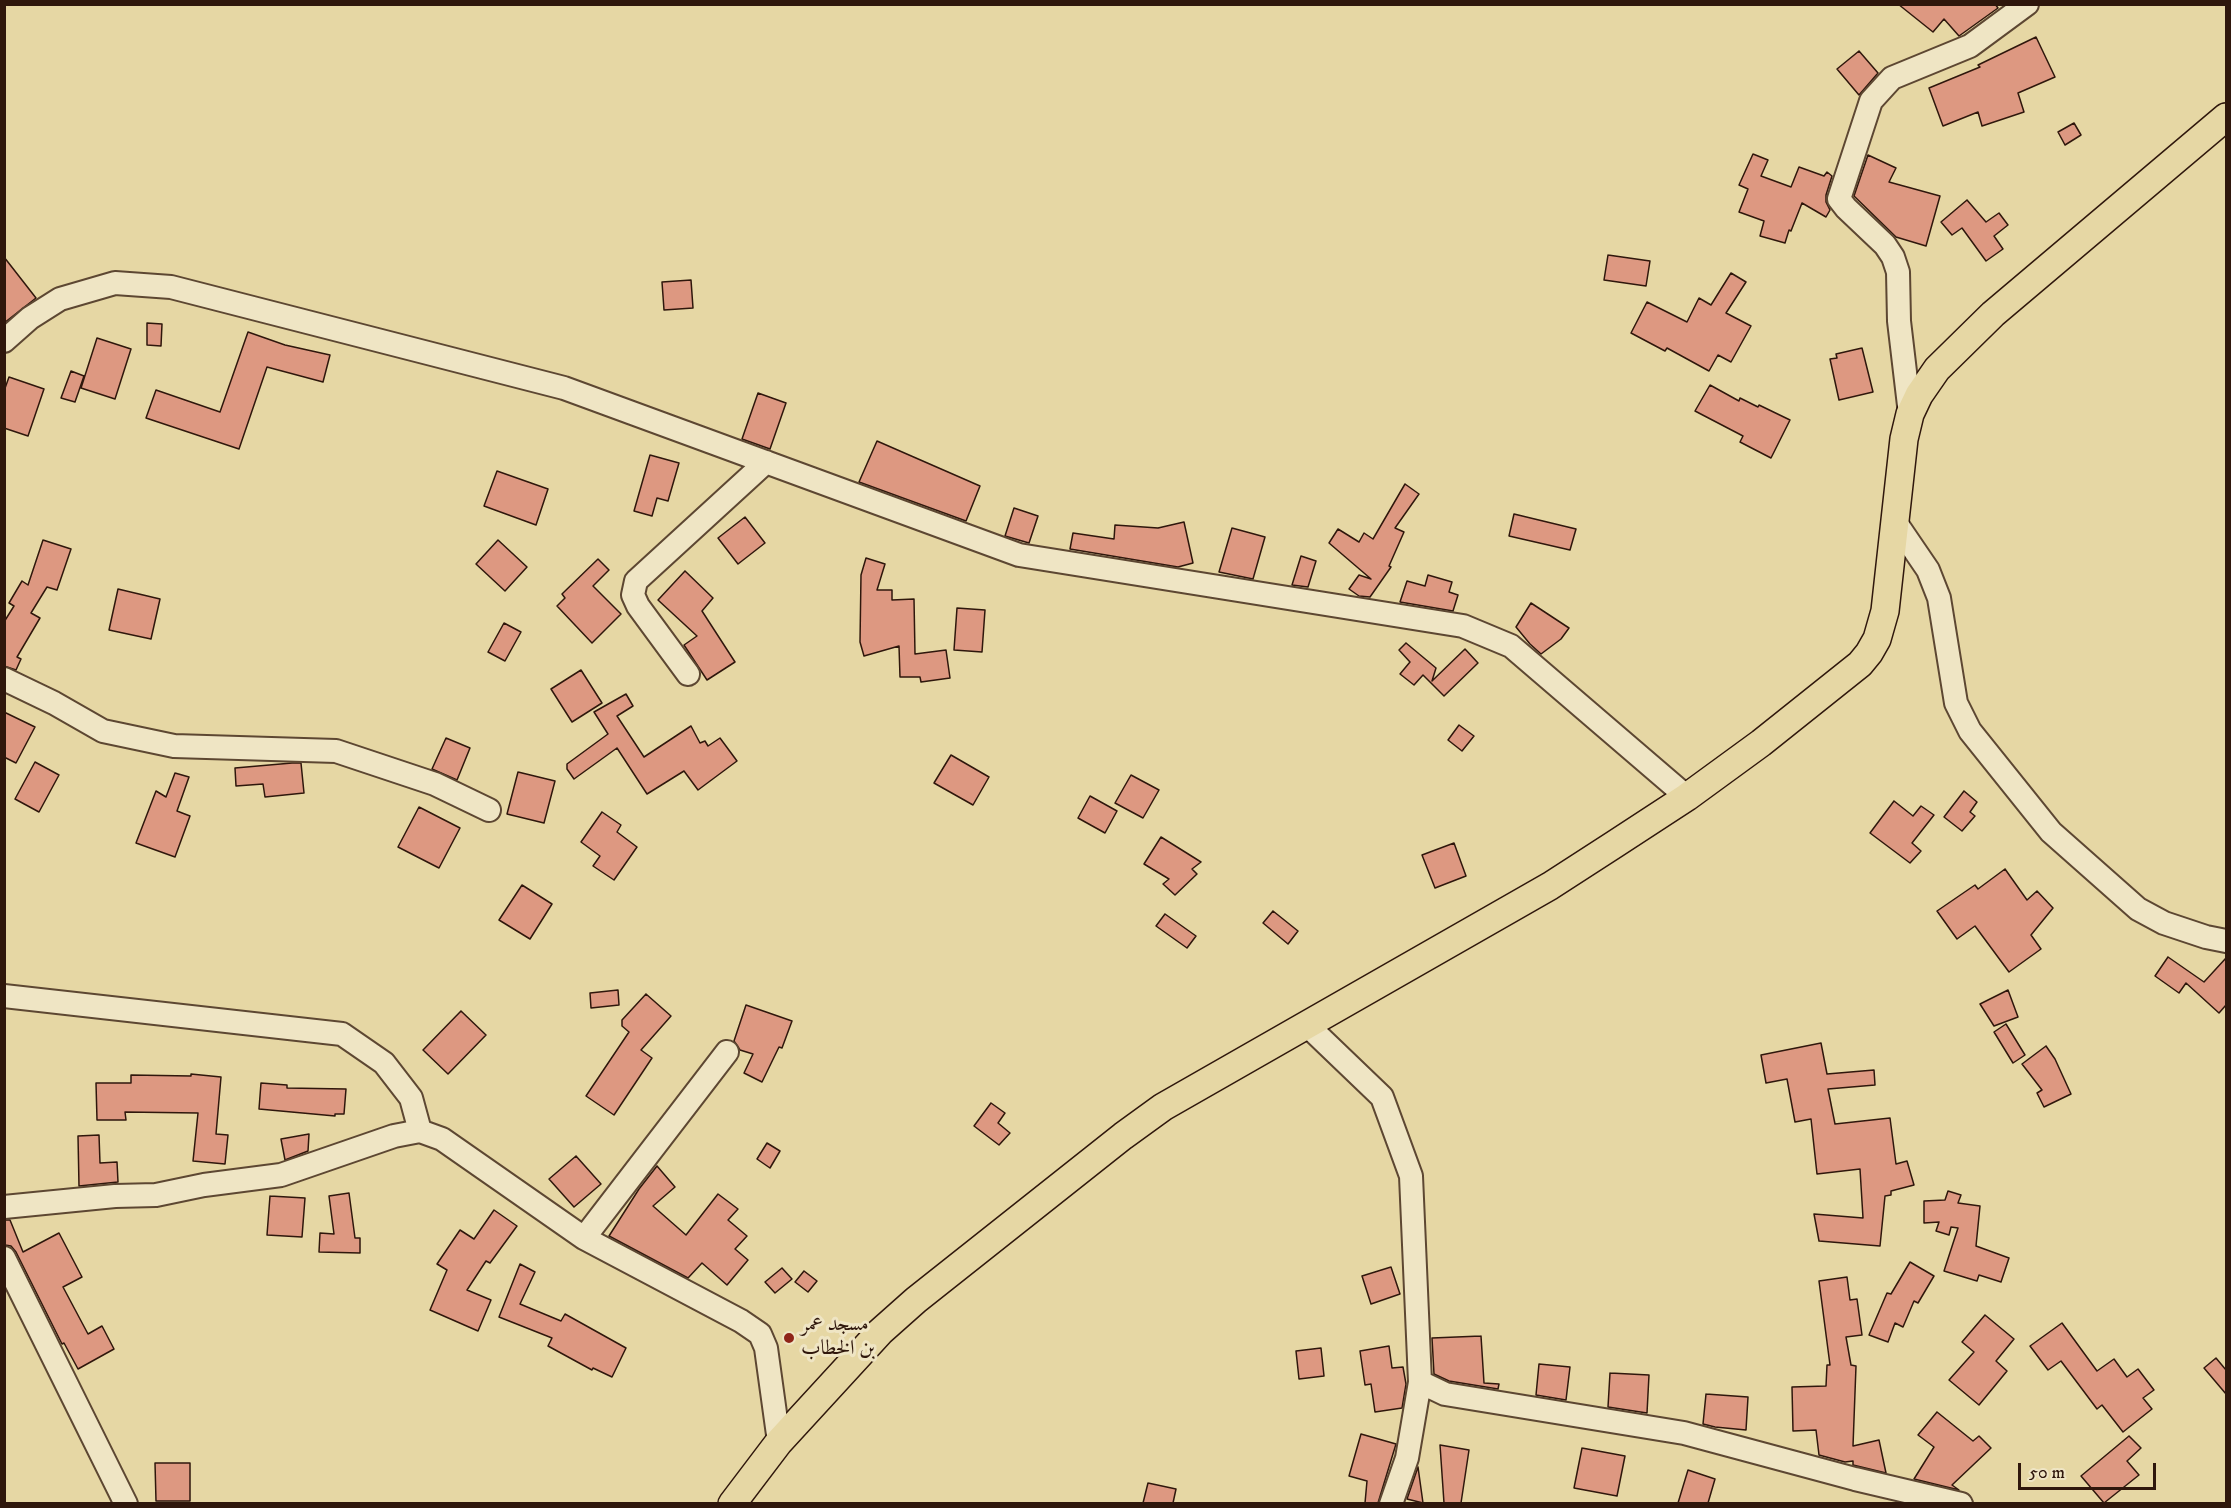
<!DOCTYPE html>
<html>
<head>
<meta charset="utf-8">
<style>
  body { margin:0 }
  #map { position:relative; width:2231px; height:1508px; overflow:hidden; background:#e6d7a4; font-family:"IM FELL DW Pica",serif }
  canvas { display:block }
  .frame { position:absolute; inset:0; border:6px solid #2f170c; pointer-events:none }
  .scale { position:absolute; left:2018px; top:1463px; width:138px; height:27px; box-sizing:border-box; border:3px solid #2f170c; border-top:0; padding-left:8px; font-size:18px; line-height:21px; white-space:nowrap; color:#2f170c; -webkit-text-stroke:4px #efe5c4; paint-order:stroke }
</style>
</head>
<body>
<div id="map">
<canvas width="2231" height="1508"></canvas>
<div class="frame"></div>
<div class="scale">50 m</div>
</div>
<script>
const context = document.querySelector('canvas').getContext('2d');
context.lineJoin = 'round';
function fill(path, color) {
  context.fillStyle = color;
  context.fill(path, 'evenodd');
}
function shape(rows) {
  const path = new Path2D();
  for (const r of rows) {
    path.moveTo(r[0], r[1]);
    for (let i = 2; i < r.length; i += 2) path.lineTo(r[i], r[i + 1]);
  }
  return path;
}
function stroke(path, color, width, dash) {
  context.strokeStyle = color;
  context.lineWidth = width;
  context.lineCap = dash ? 'butt' : 'round';
  context.setLineDash(dash || []);
  context.stroke(path);
}
function drawText(font, color, halo, rows, align = 'center') {
  context.font = font + ' "IM FELL DW Pica",Amiri,serif';
  context.lineWidth = 6;
  context.setLineDash([]);
  context.textBaseline = 'middle';
  context.strokeStyle = halo;
  context.fillStyle = color;
  for (const [text, x, y, turn = 0] of rows) {
    context.save();
    context.translate(x, y);
    context.rotate((+turn || 0) * Math.PI / 180);
    context.textAlign = isNaN(turn) ? turn : align;
    if (halo) context.strokeText(text, 0, 0);
    context.fillText(text, 0, 0);
    context.restore();
  }
}
const building = shape([
  [1898,4,1995,4,1998,8,1959,36,1944,19,1933,32,1898,4],
  [2036,37,2055,77,2018,93,2024,112,1982,126,1978,112,1943,126,1929,88,1980,67,1978,65,2036,37],
  [1859,51,1878,73,1859,95,1837,69,1859,51],
  [2074,123,2081,135,2065,145,2058,132,2074,123],
  [1753,154,1768,160,1761,176,1791,187,1799,167,1824,176,1827,172,1832,176,1826,195,1826,202,1830,210,1826,217,1802,203,1791,231,1789,230,1785,243,1760,236,1764,221,1739,212,1748,189,1739,185,1753,154],
  [1868,155,1896,168,1889,182,1940,196,1926,246,1896,237,1854,196,1868,155],
  [1967,200,1986,222,1999,213,2008,225,1994,236,2003,249,1986,261,1962,228,1952,235,1941,222,1967,200],
  [1608,255,1650,261,1646,286,1604,280,1608,255],
  [4,257,36,298,4,323,4,257],
  [1731,273,1746,282,1726,313,1751,326,1731,362,1718,355,1709,371,1667,348,1665,351,1631,333,1647,302,1687,322,1699,298,1711,305,1731,273],
  [691,280,693,308,664,310,662,282,691,280],
  [147,323,162,324,161,346,147,345,147,323],
  [248,332,285,345,330,355,323,382,267,367,239,449,146,418,156,390,220,412,248,332],
  [97,338,131,349,115,399,81,388,97,338],
  [1862,348,1873,392,1839,400,1830,359,1837,358,1836,354,1862,348],
  [71,371,84,376,75,402,61,398,71,371],
  [9,377,44,389,28,436,4,428,4,391,9,377],
  [1710,385,1739,401,1740,398,1758,407,1759,405,1790,420,1771,458,1740,442,1743,436,1695,411,1710,385],
  [758,393,786,403,770,449,742,439,758,393],
  [877,441,980,486,966,521,859,482,877,441],
  [650,455,679,463,668,501,657,498,652,516,634,511,650,455],
  [497,471,548,489,536,525,484,506,497,471],
  [1405,484,1419,494,1395,528,1404,532,1389,566,1391,567,1370,597,1359,596,1349,589,1359,575,1371,579,1329,543,1338,529,1359,542,1364,533,1373,539,1405,484],
  [1014,508,1038,516,1029,543,1005,536,1014,508],
  [1514,514,1576,529,1570,550,1509,536,1514,514],
  [745,517,765,543,738,564,718,538,745,517],
  [1184,522,1193,563,1178,567,1070,549,1073,533,1114,539,1115,525,1158,528,1184,522],
  [1232,528,1265,537,1253,579,1219,572,1232,528],
  [43,540,71,549,57,590,47,587,31,613,40,618,17,657,21,659,16,670,4,666,4,622,14,606,9,603,22,581,28,585,43,540],
  [498,540,527,567,505,591,476,564,498,540],
  [1301,556,1316,561,1308,587,1292,585,1301,556],
  [866,558,885,564,877,590,892,590,892,600,914,599,915,654,946,650,950,678,921,682,920,677,900,677,899,646,864,656,860,642,861,575,866,558],
  [598,559,609,570,593,586,621,614,592,643,557,606,565,598,562,594,598,559],
  [685,571,713,598,702,611,735,662,707,680,684,645,697,636,658,600,685,571],
  [1428,575,1452,582,1449,592,1458,595,1453,611,1400,602,1407,581,1425,586,1428,575],
  [118,589,160,599,151,639,109,630,118,589],
  [1531,603,1569,628,1561,639,1541,654,1530,644,1516,627,1531,603],
  [957,608,985,610,982,652,954,650,957,608],
  [504,623,521,632,505,661,488,652,504,623],
  [1406,643,1436,668,1432,681,1465,649,1478,663,1444,696,1423,675,1414,685,1400,674,1410,662,1399,650,1406,643],
  [581,670,602,703,572,722,551,689,581,670],
  [626,694,633,706,617,716,644,757,691,726,700,743,705,741,708,746,720,738,737,761,698,790,684,771,647,794,617,748,574,779,567,769,567,764,608,734,594,712,626,694],
  [4,712,35,727,16,763,4,757,4,712],
  [1459,725,1474,736,1462,751,1448,740,1459,725],
  [446,738,470,748,457,780,432,769,446,738],
  [951,755,989,777,973,805,934,783,951,755],
  [35,762,59,775,39,812,15,799,35,762],
  [292,763,301,763,304,793,265,797,263,784,236,786,235,768,292,763],
  [518,772,555,781,544,823,507,814,518,772],
  [175,773,189,777,177,811,190,816,175,857,136,843,156,791,166,797,175,773],
  [1131,775,1159,790,1143,818,1115,803,1131,775],
  [1964,791,1977,802,1970,812,1975,816,1962,831,1944,817,1964,791],
  [1090,796,1117,811,1105,833,1078,818,1090,796],
  [1894,801,1913,816,1921,806,1934,815,1912,843,1921,851,1910,863,1870,833,1894,801],
  [419,807,460,828,439,868,398,847,419,807],
  [602,812,621,825,617,832,637,847,614,880,593,866,600,856,581,842,602,812],
  [1161,837,1201,862,1192,869,1197,874,1175,895,1163,884,1169,879,1144,864,1161,837],
  [1454,843,1466,876,1435,888,1422,855,1454,843],
  [2005,869,2027,900,2037,891,2053,908,2031,935,2041,949,2009,972,1975,926,1957,939,1937,911,1975,885,1978,889,2005,869],
  [522,885,552,904,530,939,499,920,522,885],
  [1273,911,1298,931,1288,944,1263,923,1273,911],
  [1165,914,1196,936,1187,948,1156,926,1165,914],
  [2168,957,2204,982,2226,958,2226,1005,2219,1013,2186,983,2179,993,2155,976,2168,957],
  [618,990,619,1005,591,1008,590,993,618,990],
  [2008,990,2018,1017,1994,1026,1980,1004,2008,990],
  [646,994,671,1016,641,1050,652,1058,614,1115,586,1096,629,1032,622,1026,622,1020,646,994],
  [746,1005,792,1021,782,1048,779,1047,762,1082,744,1073,753,1054,740,1050,734,1041,746,1005],
  [461,1011,486,1035,448,1074,423,1050,461,1011],
  [2006,1024,2025,1055,2013,1063,1994,1032,2006,1024],
  [1821,1043,1827,1074,1874,1070,1875,1085,1828,1089,1835,1124,1890,1118,1896,1164,1907,1161,1914,1185,1891,1191,1891,1195,1885,1196,1880,1246,1819,1241,1814,1214,1863,1218,1860,1169,1817,1174,1811,1119,1795,1122,1787,1079,1766,1083,1761,1055,1821,1043],
  [2046,1046,2055,1059,2071,1094,2044,1107,2037,1093,2042,1090,2022,1064,2046,1046],
  [191,1074,221,1077,216,1134,228,1135,225,1164,193,1161,198,1113,125,1112,126,1120,97,1120,96,1083,131,1083,131,1075,191,1076,191,1074],
  [261,1083,287,1085,287,1088,346,1089,344,1114,335,1114,335,1116,259,1109,261,1083],
  [991,1103,1005,1113,998,1123,1010,1133,999,1145,974,1126,991,1103],
  [309,1134,308,1151,285,1160,281,1139,309,1134],
  [99,1135,100,1163,117,1162,118,1182,79,1186,78,1136,99,1135],
  [767,1143,780,1151,770,1168,757,1159,767,1143],
  [576,1156,601,1184,574,1207,549,1179,576,1156],
  [657,1166,675,1187,653,1206,686,1235,718,1194,738,1209,728,1220,747,1236,735,1249,748,1260,727,1285,702,1263,688,1278,609,1236,639,1189,657,1166],
  [1948,1191,1961,1195,1958,1203,1980,1206,1976,1246,2009,1258,2001,1282,1979,1275,1977,1281,1944,1271,1958,1228,1951,1227,1949,1235,1936,1231,1939,1222,1924,1223,1924,1201,1945,1200,1948,1191],
  [349,1193,355,1238,360,1238,360,1253,319,1252,320,1233,334,1234,329,1196,349,1193],
  [270,1196,305,1198,302,1237,267,1235,270,1196],
  [494,1210,517,1226,490,1263,486,1261,467,1290,491,1300,478,1331,430,1310,447,1270,437,1264,460,1230,474,1239,494,1210],
  [4,1220,10,1220,23,1252,59,1233,82,1277,63,1287,88,1334,102,1326,114,1349,78,1369,64,1343,62,1344,16,1252,11,1246,5,1245,4,1220],
  [1910,1262,1934,1276,1918,1303,1914,1301,1903,1327,1895,1323,1888,1342,1869,1335,1887,1293,1891,1294,1910,1262],
  [520,1264,535,1272,520,1304,561,1321,565,1314,626,1348,612,1377,593,1368,592,1370,548,1346,552,1338,499,1317,520,1264],
  [1391,1267,1400,1294,1371,1304,1362,1276,1391,1267],
  [782,1268,792,1279,775,1293,765,1282,782,1268],
  [804,1271,817,1281,808,1292,795,1282,804,1271],
  [1847,1277,1850,1300,1857,1299,1862,1335,1846,1337,1851,1365,1856,1366,1853,1446,1879,1440,1886,1473,1853,1465,1853,1461,1845,1462,1819,1455,1816,1430,1793,1431,1792,1387,1826,1386,1827,1365,1830,1365,1819,1281,1847,1277],
  [1985,1315,2014,1339,1996,1361,2007,1371,1979,1405,1949,1380,1974,1352,1962,1342,1985,1315],
  [2062,1323,2097,1371,2114,1359,2127,1377,2138,1369,2154,1390,2143,1398,2152,1409,2123,1432,2102,1405,2097,1409,2061,1361,2048,1370,2030,1346,2062,1323],
  [1481,1336,1484,1383,1499,1384,1498,1389,1449,1381,1434,1374,1432,1338,1481,1336],
  [1389,1346,1392,1368,1403,1367,1406,1384,1402,1408,1375,1412,1371,1384,1365,1385,1360,1351,1389,1346],
  [1321,1348,1324,1376,1299,1379,1296,1351,1321,1348],
  [2216,1358,2226,1370,2226,1394,2204,1368,2216,1358],
  [1539,1364,1570,1367,1566,1400,1536,1395,1539,1364],
  [1610,1373,1649,1375,1647,1413,1608,1407,1610,1373],
  [1706,1394,1748,1397,1746,1430,1715,1427,1703,1424,1706,1394],
  [1937,1412,1973,1441,1979,1436,1991,1448,1952,1485,1959,1490,1914,1479,1934,1447,1918,1435,1937,1412],
  [1361,1434,1396,1444,1378,1503,1365,1503,1367,1481,1349,1476,1361,1434],
  [2129,1436,2141,1448,2127,1461,2139,1475,2104,1503,2081,1476,2129,1436],
  [1440,1445,1469,1450,1461,1503,1444,1503,1440,1445],
  [1582,1448,1625,1456,1617,1496,1574,1488,1582,1448],
  [155,1463,190,1463,190,1501,156,1501,155,1463],
  [1418,1467,1423,1503,1407,1499,1418,1467],
  [1688,1470,1715,1479,1708,1503,1678,1503,1688,1470],
  [1148,1483,1176,1489,1173,1503,1143,1503,1148,1483]
]);
const minor = shape([
  [4,341,30,318,60,299,115,283,171,287,564,388,1019,555,1463,626,1511,646,1687,797],
  [1910,414,1899,321,1898,272,1893,257,1885,245,1846,208,1839,199,1871,101,1892,78,1970,46,2027,4],
  [1896,523,1928,570,1939,598,1956,703,1970,731,2051,832,2138,909,2164,923,2206,937,2226,941],
  [688,674,638,606,633,595,636,581,766,462],
  [4,679,54,703,103,731,174,746,336,751,435,784,489,810],
  [4,996,342,1034,384,1063,411,1098,420,1131],
  [1308,1026,1382,1097,1411,1176,1420,1382,1445,1394,1684,1433,1855,1479,1961,1504],
  [4,1207,115,1196,156,1195,204,1185,281,1175,394,1136,420,1131,442,1139,584,1238,741,1321,760,1334,766,1348,779,1442],
  [584,1238,727,1052],
  [4,1258,126,1504],
  [1391,1504,1407,1458,1420,1382]
]);
const major = shape([
  [732,1504,779,1442,880,1332,916,1300,1123,1136,1163,1107,1550,886,1615,844,1687,797,1761,743,1860,664,1869,653,1877,639,1885,611,1904,439,1910,414,1919,395,1937,369,1993,314,2226,117]
]);
const markers = [
  [789,1338,6,"#8f2418"]
];
const poiNames = [
  ["مسجد عمر",801,1326],
  ["بن الخطاب",801,1350]
];
fill(building, '#dd9881');
stroke(building, '#2f170c', 1.5);
stroke(minor, '#5d4732', 26);
stroke(major, '#2f170c', 30);
stroke(minor, '#efe5c4', 22);
stroke(major, '#e6d7a4', 27);
for (const [x, y, r, color] of markers) {
  const dot = new Path2D();
  dot.arc(x, y, r, 0, 2 * Math.PI);
  context.fillStyle = color;
  context.fill(dot);
  stroke(dot, '#efe5c4', 2);
}
drawText('21px', '#2f170c', '#efe5c4', poiNames, 'left');
</script>
</body>
</html>
